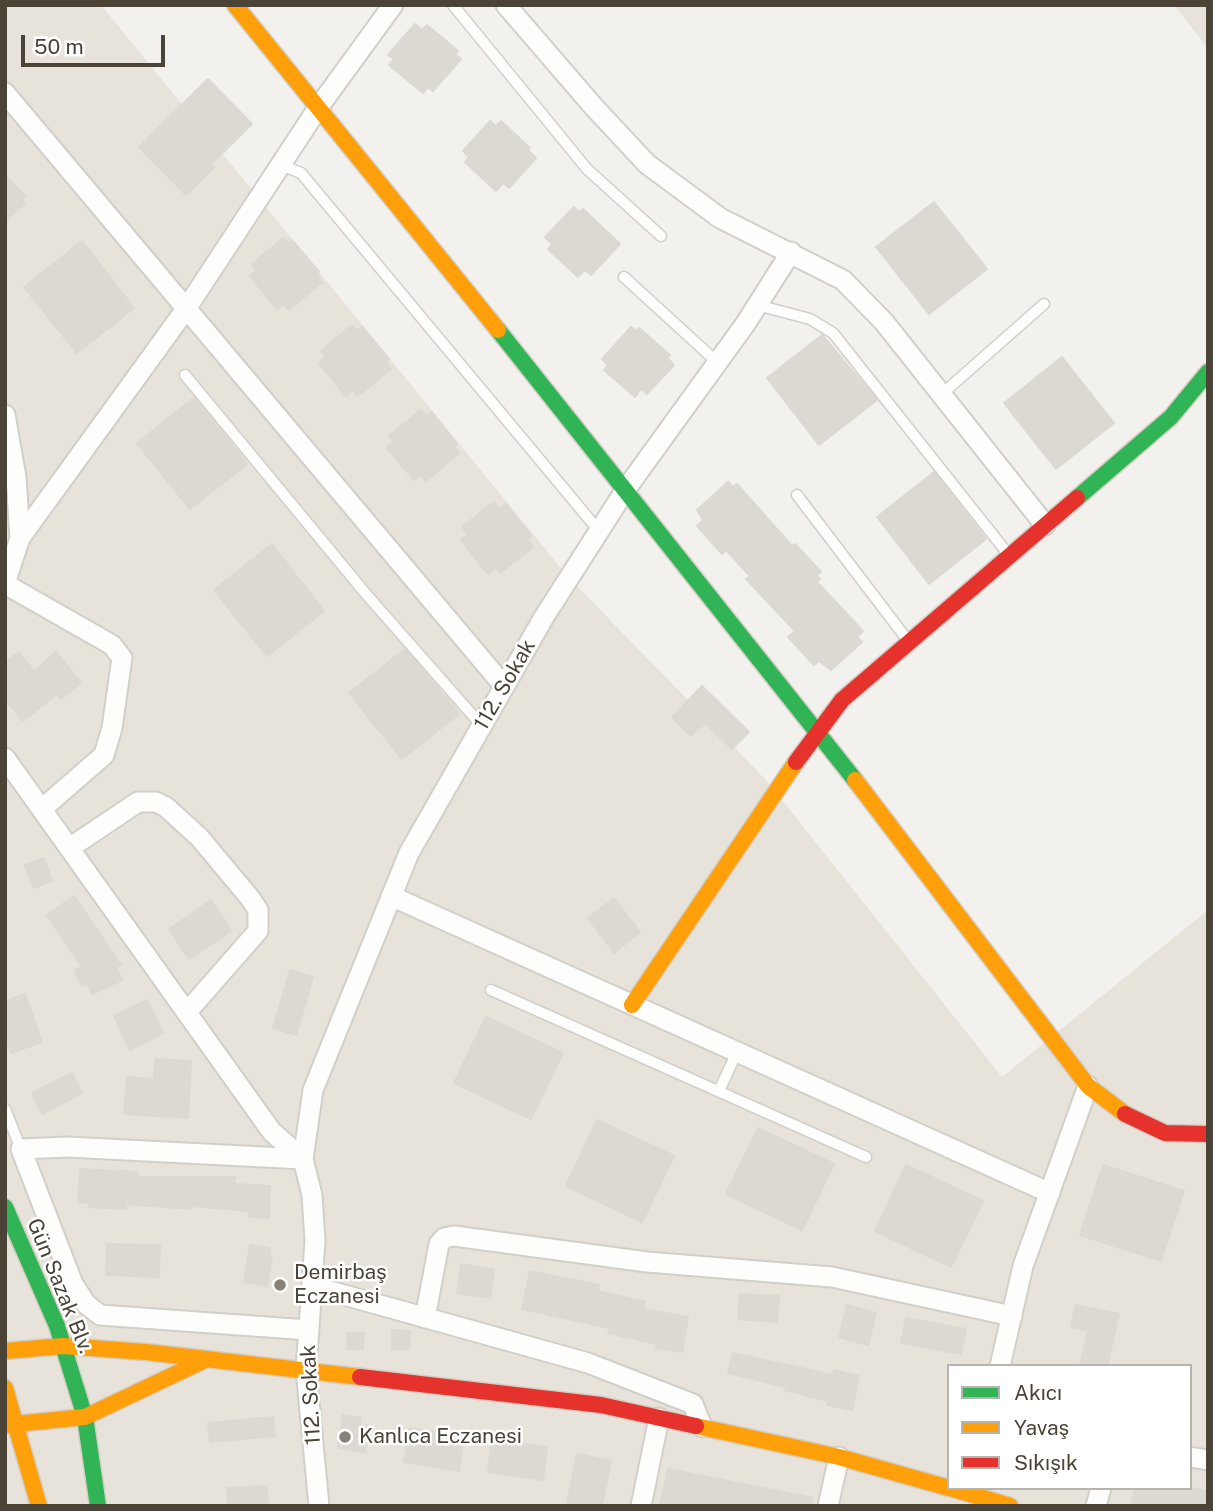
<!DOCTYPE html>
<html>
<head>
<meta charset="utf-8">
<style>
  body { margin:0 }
  #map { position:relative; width:1213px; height:1511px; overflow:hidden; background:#f3f1ed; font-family:"Public Sans",sans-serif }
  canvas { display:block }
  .frame { position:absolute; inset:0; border:7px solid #4c4337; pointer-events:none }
  .legend { position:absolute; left:947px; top:1364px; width:245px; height:126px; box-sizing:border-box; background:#fff; border:2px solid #b7b4af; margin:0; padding:9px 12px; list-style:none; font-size:21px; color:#4c4337 }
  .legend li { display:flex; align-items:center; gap:14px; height:35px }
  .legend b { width:35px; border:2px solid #b7b4af }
  .scale { position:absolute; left:21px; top:35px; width:144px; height:32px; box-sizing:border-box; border:4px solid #4c4337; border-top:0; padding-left:9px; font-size:21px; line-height:24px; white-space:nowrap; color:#4c4337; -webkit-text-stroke:5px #fff; paint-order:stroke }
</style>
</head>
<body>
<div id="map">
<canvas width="1213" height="1511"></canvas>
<div class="frame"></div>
<ul class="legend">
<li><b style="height:9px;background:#30b455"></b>Akıcı</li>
<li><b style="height:9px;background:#ff9f0a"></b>Yavaş</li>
<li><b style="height:9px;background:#e5322d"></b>Sıkışık</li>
</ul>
<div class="scale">50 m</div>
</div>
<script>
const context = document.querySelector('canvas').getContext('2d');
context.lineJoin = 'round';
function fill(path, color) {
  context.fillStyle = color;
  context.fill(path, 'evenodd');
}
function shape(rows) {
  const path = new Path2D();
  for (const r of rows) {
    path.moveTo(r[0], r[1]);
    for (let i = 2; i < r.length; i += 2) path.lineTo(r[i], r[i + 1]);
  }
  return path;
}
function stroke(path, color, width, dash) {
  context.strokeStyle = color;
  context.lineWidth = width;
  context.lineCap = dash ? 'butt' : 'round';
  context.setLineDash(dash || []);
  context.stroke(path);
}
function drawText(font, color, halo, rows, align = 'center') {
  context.font = font + ' "Public Sans",sans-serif';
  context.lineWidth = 5;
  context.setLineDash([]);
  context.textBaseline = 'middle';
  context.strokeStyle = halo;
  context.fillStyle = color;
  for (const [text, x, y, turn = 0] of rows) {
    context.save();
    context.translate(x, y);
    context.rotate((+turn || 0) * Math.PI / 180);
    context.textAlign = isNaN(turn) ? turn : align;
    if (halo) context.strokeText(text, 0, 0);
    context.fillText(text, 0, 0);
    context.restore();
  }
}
const residential = shape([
  [5,5,101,5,569,578,767,781,1002,1077,1208,910,1208,1506,5,1506],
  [949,1366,1190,1366,1190,1488,949,1488],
  [1174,5,1208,5,1208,48]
]);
const building = shape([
  [415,24,422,30,427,25,458,51,455,54,461,59,433,91,428,87,423,93,389,65,394,59,388,55,415,24],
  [208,79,252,124,211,164,214,167,186,195,139,147,208,79],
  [490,121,496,126,501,121,530,148,528,150,536,158,509,188,503,183,496,191,465,162,469,157,463,151,490,121],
  [5,175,25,196,21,199,25,203,5,222,5,175],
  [934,202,987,269,929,314,876,247,934,202],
  [574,207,579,212,583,209,620,244,591,275,585,270,578,277,548,249,552,244,545,237,574,207],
  [283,238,288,244,292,240,319,272,316,274,322,282,289,310,284,304,277,309,250,276,257,270,252,264,283,238],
  [82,241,134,308,77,353,24,287,82,241],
  [352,325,357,331,362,327,389,359,386,362,391,369,358,396,353,390,346,396,319,363,326,357,321,351,352,325],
  [631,327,636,331,639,328,670,355,667,358,674,365,647,394,641,389,635,397,604,370,608,365,602,359,631,327],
  [822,335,877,400,819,445,767,378,822,335],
  [1062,357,1114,423,1056,469,1004,403,1062,357],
  [194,398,247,464,190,509,137,443,194,398],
  [421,410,426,416,431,412,457,444,454,447,459,453,426,481,421,474,414,480,387,448,394,442,389,436,421,410],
  [934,472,986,539,929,584,877,517,934,472],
  [728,482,733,487,737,484,792,546,795,544,821,572,817,575,820,579,817,582,863,631,857,637,862,642,831,670,819,661,814,665,788,637,795,631,746,579,750,576,726,550,722,554,697,526,703,520,697,510,728,482],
  [494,502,499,509,506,504,531,536,527,539,533,547,500,573,496,567,488,574,461,540,468,534,462,527,494,502],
  [272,544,324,611,267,656,214,590,272,544],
  [405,649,459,714,402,759,349,693,405,649],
  [19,652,34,671,56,652,81,683,61,699,57,694,23,721,5,699,5,663,19,652],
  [702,686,749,732,732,749,705,723,691,736,672,717,702,686],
  [44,858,52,881,33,888,25,865,44,858],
  [74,896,121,965,116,967,122,980,92,994,87,983,82,986,74,970,82,967,47,915,74,896],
  [614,898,640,932,614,953,588,918,614,898],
  [211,900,231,931,189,959,169,929,211,900],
  [290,970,313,977,296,1035,273,1028,290,970],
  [25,994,42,1042,11,1053,5,1037,5,1001,25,994],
  [147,1000,163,1033,130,1050,114,1016,147,1000],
  [486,1017,563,1053,531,1119,454,1083,486,1017],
  [155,1059,191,1061,188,1118,124,1114,127,1077,154,1079,155,1059],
  [72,1073,82,1093,42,1114,32,1093,72,1073],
  [597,1120,674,1156,642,1222,566,1186,597,1120],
  [758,1128,834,1164,802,1230,726,1194,758,1128],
  [906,1165,983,1201,951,1267,875,1231,906,1165],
  [1103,1165,1184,1191,1161,1261,1080,1235,1103,1165],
  [80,1169,138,1172,138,1177,235,1177,234,1184,270,1186,269,1218,249,1217,249,1211,190,1206,190,1209,126,1204,126,1209,89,1207,89,1203,78,1202,80,1169],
  [107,1244,160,1245,159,1277,106,1275,107,1244],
  [250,1245,270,1248,269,1255,272,1256,267,1286,244,1282,250,1245],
  [461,1264,494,1270,490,1298,457,1293,461,1264],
  [530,1271,599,1285,598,1291,645,1302,643,1309,688,1317,682,1352,656,1348,657,1344,608,1333,610,1328,522,1309,530,1271],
  [740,1294,779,1296,777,1322,738,1319,740,1294],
  [847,1305,876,1313,868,1345,839,1337,847,1305],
  [1076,1305,1119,1314,1107,1366,1080,1366,1088,1330,1071,1327,1076,1305],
  [906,1318,966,1329,961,1354,901,1343,906,1318],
  [392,1330,410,1331,409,1349,392,1349,392,1330],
  [348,1333,364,1333,363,1349,347,1349,348,1333],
  [733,1353,833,1375,834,1370,859,1376,852,1410,827,1405,828,1401,785,1390,786,1387,728,1373,733,1353],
  [343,1415,361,1418,361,1425,369,1426,365,1452,338,1448,343,1415],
  [273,1417,275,1436,210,1442,208,1423,273,1417],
  [410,1428,464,1436,459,1471,404,1462,410,1428],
  [492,1439,547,1447,543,1480,488,1472,492,1439],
  [577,1454,611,1461,602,1506,567,1504,577,1454],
  [668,1469,812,1498,811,1506,660,1506,668,1469],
  [267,1486,268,1506,228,1506,227,1488,267,1486],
  [1135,1488,1192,1488,1208,1492,1208,1506,1131,1506,1135,1488]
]);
const lane = shape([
  [453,5,587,169,661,236],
  [281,165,301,173,599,531],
  [624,277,717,362],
  [757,305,810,319,833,333,1008,554],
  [185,375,366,594,482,726],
  [942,394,1044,304],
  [797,495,909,642],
  [491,990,866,1157],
  [719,1091,737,1052],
  [5,1109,21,1149]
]);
const street = shape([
  [506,5,593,106,647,164,720,218,843,280,884,322,1045,525],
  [5,93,504,686],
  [5,415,16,477,20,538,5,583],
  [20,538,186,309,318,108,393,5],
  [5,584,112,645,122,658,112,728,104,755,43,808],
  [5,758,272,1132,303,1159],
  [71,847,138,802,156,802,166,807,199,837,250,898,258,910,258,931,187,1012],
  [391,896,1050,1193],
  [303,1159,67,1147,21,1149,73,1284,86,1304,100,1315,309,1330],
  [312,1286,588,1363,693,1404,702,1427],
  [425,1318,439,1244,444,1238,454,1236,647,1262,832,1277,1012,1316],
  [1000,1366,1023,1266,1088,1086],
  [1190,1457,1208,1460],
  [319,1506,306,1370,315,1241,312,1195,303,1159,313,1090,409,853,544,617,626,489,746,323,791,252],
  [641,1506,659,1418],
  [828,1506,839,1457],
  [1096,1506,1101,1488]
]);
const fast = shape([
  [498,330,855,780],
  [1077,498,1171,417,1208,372],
  [5,1207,57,1326,85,1417,98,1506]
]);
const slow = shape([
  [235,5,498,330],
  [855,780,1088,1086,1125,1114],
  [632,1005,796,762],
  [5,1351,63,1346,146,1352,360,1377],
  [5,1388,39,1506],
  [5,1425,85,1417,207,1359],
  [696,1426,839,1457,949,1488],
  [950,1488,1010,1506]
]);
const jam = shape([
  [796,762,842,700,1077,498],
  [1125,1114,1165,1133,1208,1134],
  [360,1377,601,1405,696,1426]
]);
const markers = [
  [280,1285,7,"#868077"],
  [345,1437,7,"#868077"]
];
const streetNames = [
  ["112. Sokak",505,685,-60],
  ["Gün Sazak Blv.",60,1286,68],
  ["112. Sokak",311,1395,-93]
];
const poiNames = [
  ["Demirbaş",294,1273],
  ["Eczanesi",294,1297],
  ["Kanlıca Eczanesi",359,1437]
];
fill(residential, '#e8e3da');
fill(building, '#dcd9d3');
stroke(building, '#dcd8d2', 2);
stroke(lane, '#d1cfca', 13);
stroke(street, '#d1cfca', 23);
stroke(fast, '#d3cec3', 19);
stroke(slow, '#d3cec3', 19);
stroke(jam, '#d3cec3', 19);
stroke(lane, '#fdfdfc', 10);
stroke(street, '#fdfdfc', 19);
stroke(fast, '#30b455', 16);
stroke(slow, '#ff9f0a', 16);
stroke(jam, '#e5322d', 16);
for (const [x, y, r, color] of markers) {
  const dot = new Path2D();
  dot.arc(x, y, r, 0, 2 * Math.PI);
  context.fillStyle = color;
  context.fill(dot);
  stroke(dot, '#fff', 2.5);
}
drawText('21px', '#4c4337', '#fff', streetNames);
drawText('21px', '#4c4337', '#fff', poiNames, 'left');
</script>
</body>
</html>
